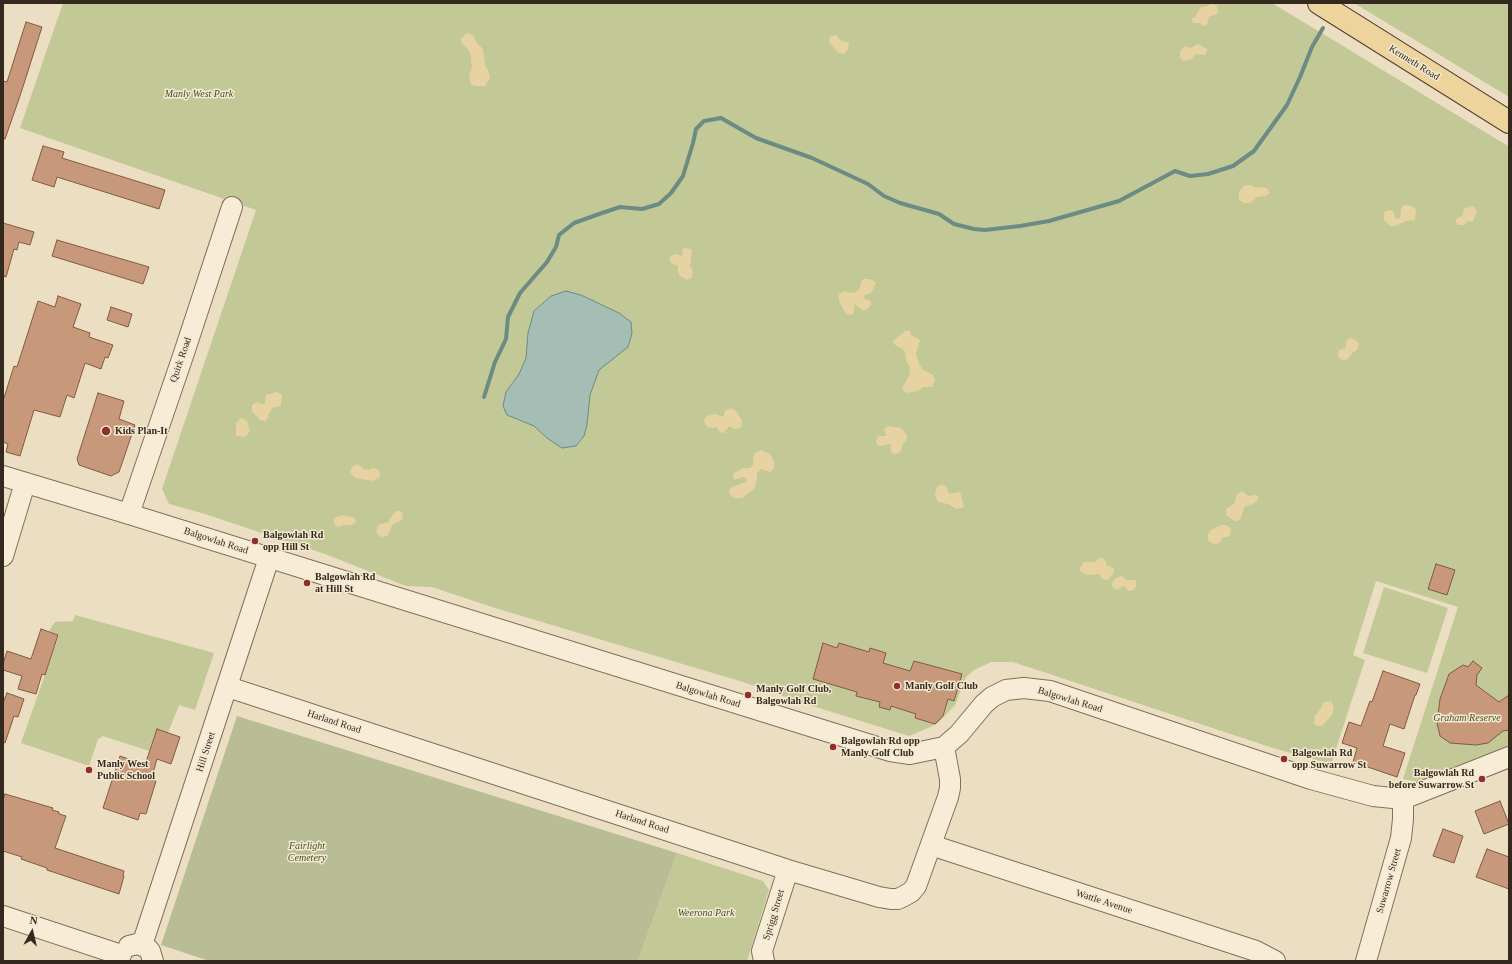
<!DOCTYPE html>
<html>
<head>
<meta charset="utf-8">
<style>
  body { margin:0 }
  #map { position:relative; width:1512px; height:964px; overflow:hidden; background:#ebdec2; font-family:Georgia,serif }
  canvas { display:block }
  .frame { position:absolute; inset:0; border:4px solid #34291e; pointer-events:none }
  .north { position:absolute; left:12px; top:912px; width:40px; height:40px; -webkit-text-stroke:3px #f3e9d1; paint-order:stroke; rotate:8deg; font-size:11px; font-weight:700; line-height:16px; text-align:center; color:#34291e }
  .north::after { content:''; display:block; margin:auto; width:14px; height:18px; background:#34291e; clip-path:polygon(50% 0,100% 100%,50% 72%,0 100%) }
</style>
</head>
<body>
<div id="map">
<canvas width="1512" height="964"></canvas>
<div class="frame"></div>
<div class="north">N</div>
</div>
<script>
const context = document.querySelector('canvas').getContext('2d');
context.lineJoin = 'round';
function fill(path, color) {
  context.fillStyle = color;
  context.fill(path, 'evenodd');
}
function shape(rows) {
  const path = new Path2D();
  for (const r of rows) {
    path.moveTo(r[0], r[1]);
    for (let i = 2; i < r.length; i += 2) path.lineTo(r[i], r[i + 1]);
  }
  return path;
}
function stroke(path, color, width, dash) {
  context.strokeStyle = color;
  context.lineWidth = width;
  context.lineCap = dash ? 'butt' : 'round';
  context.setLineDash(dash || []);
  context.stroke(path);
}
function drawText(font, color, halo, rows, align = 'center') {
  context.font = font + ' Georgia,serif';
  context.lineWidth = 3;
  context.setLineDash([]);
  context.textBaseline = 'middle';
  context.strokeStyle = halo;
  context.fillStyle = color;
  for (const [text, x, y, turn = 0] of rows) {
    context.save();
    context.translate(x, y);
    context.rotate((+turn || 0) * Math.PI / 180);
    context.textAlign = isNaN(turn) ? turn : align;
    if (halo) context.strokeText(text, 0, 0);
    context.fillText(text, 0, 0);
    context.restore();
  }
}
const green = shape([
  [63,3,1272,3,1503,143,1509,146,1509,748,1419,782,1403,779,1458,607,1376,581,1353,655,1365,660,1331,764,1273,748,1013,662,991,662,974,670,966,677,955,705,939,722,935,725,909,736,803,703,743,682,495,608,432,587,406,586,325,554,205,514,169,504,162,489,256,210,20,128],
  [1354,3,1509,3,1509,97],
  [1384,587,1448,608,1427,673,1363,653],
  [75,615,214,653,195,710,179,705,168,733,157,729,149,751,103,736,98,739,89,766,21,743,59,635,49,631,55,622,73,621],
  [677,853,763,881,769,890,747,961,638,961]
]);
const sand = shape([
  [1211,4,1216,5,1218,10,1217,14,1209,17,1207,25,1203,26,1200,23,1193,23,1192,19,1196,16,1200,8,1202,7,1206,7],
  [466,33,473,35,476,42,483,49,485,66,488,70,490,78,485,86,476,86,472,85,470,81,469,77,472,67,471,56,469,51,462,43,461,39],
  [837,35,840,40,849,43,848,49,844,54,839,53,830,44,829,39,831,36],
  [1198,44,1207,49,1206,54,1204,55,1196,54,1190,60,1183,61,1180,57,1180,52,1184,46,1191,48],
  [1248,185,1252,185,1254,187,1267,188,1269,191,1269,194,1265,196,1257,197,1251,203,1244,203,1239,200,1239,192,1244,186],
  [1407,205,1412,206,1416,210,1415,220,1406,221,1395,226,1390,226,1386,222,1384,219,1384,212,1389,210,1393,211,1395,217,1397,219,1400,218,1401,208,1403,206],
  [1470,206,1474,207,1477,211,1473,222,1468,221,1464,225,1458,225,1456,222,1456,219,1462,216,1464,209],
  [685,247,692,250,690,265,693,272,691,278,687,280,680,276,678,273,678,266,671,263,670,261,670,257,672,255,676,254,682,256,683,254,682,252,683,249],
  [864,279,869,279,874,281,876,283,871,293,865,295,864,297,865,299,871,301,871,305,866,310,862,310,854,304,854,313,850,315,846,314,839,301,839,294,844,291,851,293,856,292,859,289,862,280],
  [905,331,910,331,911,335,920,340,916,354,919,363,922,369,933,375,935,380,932,387,923,387,918,391,906,393,902,388,909,376,910,368,906,360,905,352,903,349,895,345,893,341],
  [1351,338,1357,341,1359,343,1358,347,1357,350,1352,353,1349,358,1344,361,1339,358,1338,353,1339,350,1345,348,1346,346,1346,341],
  [277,392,282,394,281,406,272,408,266,421,260,420,252,411,252,405,257,402,262,404,265,404,266,395],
  [731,408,736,411,742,421,741,428,735,429,729,426,725,432,723,433,720,432,716,427,709,428,705,424,704,419,707,416,716,414,722,417,724,415,725,411],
  [241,418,247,421,250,431,246,436,243,437,237,436,236,434,236,423],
  [889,426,901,428,905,432,907,436,906,441,903,443,901,451,897,454,894,454,891,452,891,444,880,446,877,445,876,441,878,436,886,436,884,429],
  [761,450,770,454,774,462,774,468,770,472,761,469,757,473,757,480,754,489,742,498,734,498,729,493,730,488,746,482,747,479,743,477,734,480,733,474,743,468,750,468,753,464,754,454],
  [358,464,364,469,368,470,373,468,379,470,380,477,373,481,356,478,352,475,350,471,353,466],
  [943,485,946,486,949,494,960,492,964,506,962,508,957,509,948,504,938,502,935,495,936,490,938,486],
  [1242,491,1248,496,1255,495,1258,496,1258,499,1255,503,1246,506,1244,508,1241,518,1237,521,1234,521,1226,515,1226,509,1234,504,1237,494],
  [397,511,400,511,403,513,402,520,393,524,387,536,380,537,376,532,378,525,388,522,393,514],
  [342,515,355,518,356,522,352,525,345,525,338,527,334,524,334,518],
  [1221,525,1226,525,1231,528,1230,536,1222,538,1221,542,1217,544,1211,543,1208,540,1208,535,1211,530],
  [1101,557,1105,560,1107,565,1113,568,1114,570,1113,574,1109,579,1103,580,1099,574,1086,575,1080,571,1080,568,1084,562,1094,562],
  [1122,576,1127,580,1136,580,1136,587,1132,591,1128,591,1124,586,1117,590,1113,588,1112,585,1113,581,1116,578],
  [1331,701,1334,707,1332,715,1322,726,1318,726,1314,724,1314,721,1315,715,1320,710,1324,702]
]);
const cemetery = shape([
  [237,716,677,853,638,961,209,961,161,945]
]);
const water = shape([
  [566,291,581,295,619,313,631,322,632,334,628,347,599,370,590,395,587,425,584,436,576,446,562,448,547,438,534,426,507,415,503,406,506,392,519,374,526,358,528,333,534,311,551,296,566,291]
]);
const stream = shape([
  [484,397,495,362,506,339,508,317,520,293,547,262,556,247,559,235,574,223,602,213,620,207,642,209,659,204,671,193,683,176,693,143,696,129,704,121,721,118,756,138,812,158,868,184,884,196,900,203,939,214,954,224,974,229,985,230,1020,226,1049,221,1119,201,1175,171,1190,176,1208,174,1233,166,1254,151,1287,105,1300,77,1312,47,1323,28]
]);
const building = shape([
  [26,22,42,27,20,96,5,139,3,139,3,81,7,82,26,22],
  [43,146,64,152,62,158,165,190,159,209,57,177,54,187,32,180,43,146],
  [3,223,34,232,30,245,19,242,17,250,14,249,6,277,3,276,3,223],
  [57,240,149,267,143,284,52,256,57,240],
  [58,296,81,304,73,327,90,333,89,337,113,345,108,358,105,357,101,369,85,363,74,398,67,395,60,417,34,410,20,456,6,452,8,444,3,442,3,401,14,366,17,367,38,301,55,307,58,296],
  [111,307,132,314,128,327,107,320,111,307],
  [98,393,124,401,119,419,135,425,119,472,111,476,79,465,77,459,98,393],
  [1436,564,1455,570,1447,595,1428,589,1436,564],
  [41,629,58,635,45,675,42,674,36,694,18,689,22,676,3,670,3,664,7,651,31,659,41,629],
  [823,643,837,648,839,643,869,652,870,648,886,653,883,663,910,671,914,661,962,674,954,701,948,699,943,716,935,724,915,718,916,714,891,706,890,710,879,707,880,702,856,696,857,692,813,679,823,643],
  [1473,661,1482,668,1477,675,1476,685,1499,702,1509,695,1509,730,1503,731,1488,743,1476,745,1450,743,1440,736,1437,723,1440,699,1449,674,1463,665,1468,667,1473,661],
  [1383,671,1420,684,1416,695,1415,695,1404,729,1390,724,1383,746,1405,753,1397,777,1353,762,1357,748,1342,743,1349,722,1361,726,1370,701,1372,702,1383,671],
  [7,693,24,699,18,717,14,716,5,743,3,742,3,703,7,693],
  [157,729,180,737,171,764,157,759,151,780,156,781,146,814,140,813,138,820,103,808,120,756,145,765,157,729],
  [5,794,53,808,52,810,59,812,59,814,66,816,55,848,124,871,123,876,124,876,119,894,47,870,47,868,21,859,22,857,3,851,3,800,5,794],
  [1500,801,1509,824,1484,834,1475,811,1500,801],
  [1443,829,1463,836,1454,863,1433,856,1443,829],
  [1487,849,1509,857,1509,889,1476,877,1487,849]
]);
const minor = shape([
  [3,476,129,514,890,751,910,754,944,747,959,734,984,704,992,697,1006,690,1024,688,1050,691,1311,779,1373,796,1403,799,1509,757],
  [129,514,184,353,232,207],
  [3,556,25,483],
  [228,687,788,870,879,897,891,899,898,899,904,896,911,892,916,886,948,797,950,788,950,779,944,747],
  [931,845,1256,951,1275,961],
  [3,916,121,955],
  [142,945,269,558],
  [129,946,137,944,146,947,150,951,153,961],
  [764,961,762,951,788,870],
  [1366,961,1401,838,1403,819,1403,799]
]);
const major = shape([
  [1319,3,1509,122]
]);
const markers = [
  [106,431,5,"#8f2e2f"],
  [255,541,4,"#8f2e2f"],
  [307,583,4,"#8f2e2f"],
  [897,686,4,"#8f2e2f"],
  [748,695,4,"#8f2e2f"],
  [833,747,4,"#8f2e2f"],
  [1284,759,4,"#8f2e2f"],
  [89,770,4,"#8f2e2f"],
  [1482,779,4,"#8f2e2f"]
];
const streetNames = [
  ["Kenneth Road",1414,63,32],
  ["Quirk Road",181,360,-71],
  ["Balgowlah Road",216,541,18],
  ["Balgowlah Road",708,695,17],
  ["Balgowlah Road",1070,700,17],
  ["Harland Road",334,722,18],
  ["Hill Street",206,752,-72],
  ["Harland Road",642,822,18],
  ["Suwarrow Street",1389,881,-74],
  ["Wattle Avenue",1104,902,18],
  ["Sprigg Street",774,915,-73]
];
const parkNames = [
  ["Manly West Park",199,94],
  ["Graham Reserve",1467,718],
  ["Fairlight",307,846],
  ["Cemetery",307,858],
  ["Weerona Park",706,913]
];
const poiNames = [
  ["Kids Plan-It",115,431],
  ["Balgowlah Rd",263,535],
  ["opp Hill St",263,547],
  ["Balgowlah Rd",315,577],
  ["at Hill St",315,589],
  ["Manly Golf Club",905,686],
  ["Manly Golf Club,",756,689],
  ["Balgowlah Rd",756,701],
  ["Balgowlah Rd opp",841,741],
  ["Manly Golf Club",841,753],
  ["Balgowlah Rd",1292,753],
  ["opp Suwarrow St",1292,765],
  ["Manly West",97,764],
  ["Public School",97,776],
  ["Balgowlah Rd",1474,773,"right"],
  ["before Suwarrow St",1474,785,"right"]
];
fill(green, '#c3c897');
fill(sand, '#e6d3a1');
fill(cemetery, '#b9bd96');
fill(water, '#a4beb6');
stroke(water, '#6c8b83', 1);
stroke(stream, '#6c8b83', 4);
fill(building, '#c7997a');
stroke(building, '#825a42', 1);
stroke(minor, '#84705a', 22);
stroke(major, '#523f2f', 24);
stroke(minor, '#f7ecd5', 20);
stroke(major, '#edd39c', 22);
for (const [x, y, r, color] of markers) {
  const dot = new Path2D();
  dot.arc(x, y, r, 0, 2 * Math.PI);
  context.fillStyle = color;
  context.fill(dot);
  stroke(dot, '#f3e9d1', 1.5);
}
drawText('10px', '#34291e', '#f3e9d1', streetNames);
drawText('italic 10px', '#455025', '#f3e9d1', parkNames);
drawText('bold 10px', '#34291e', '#f3e9d1', poiNames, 'left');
</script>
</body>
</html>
